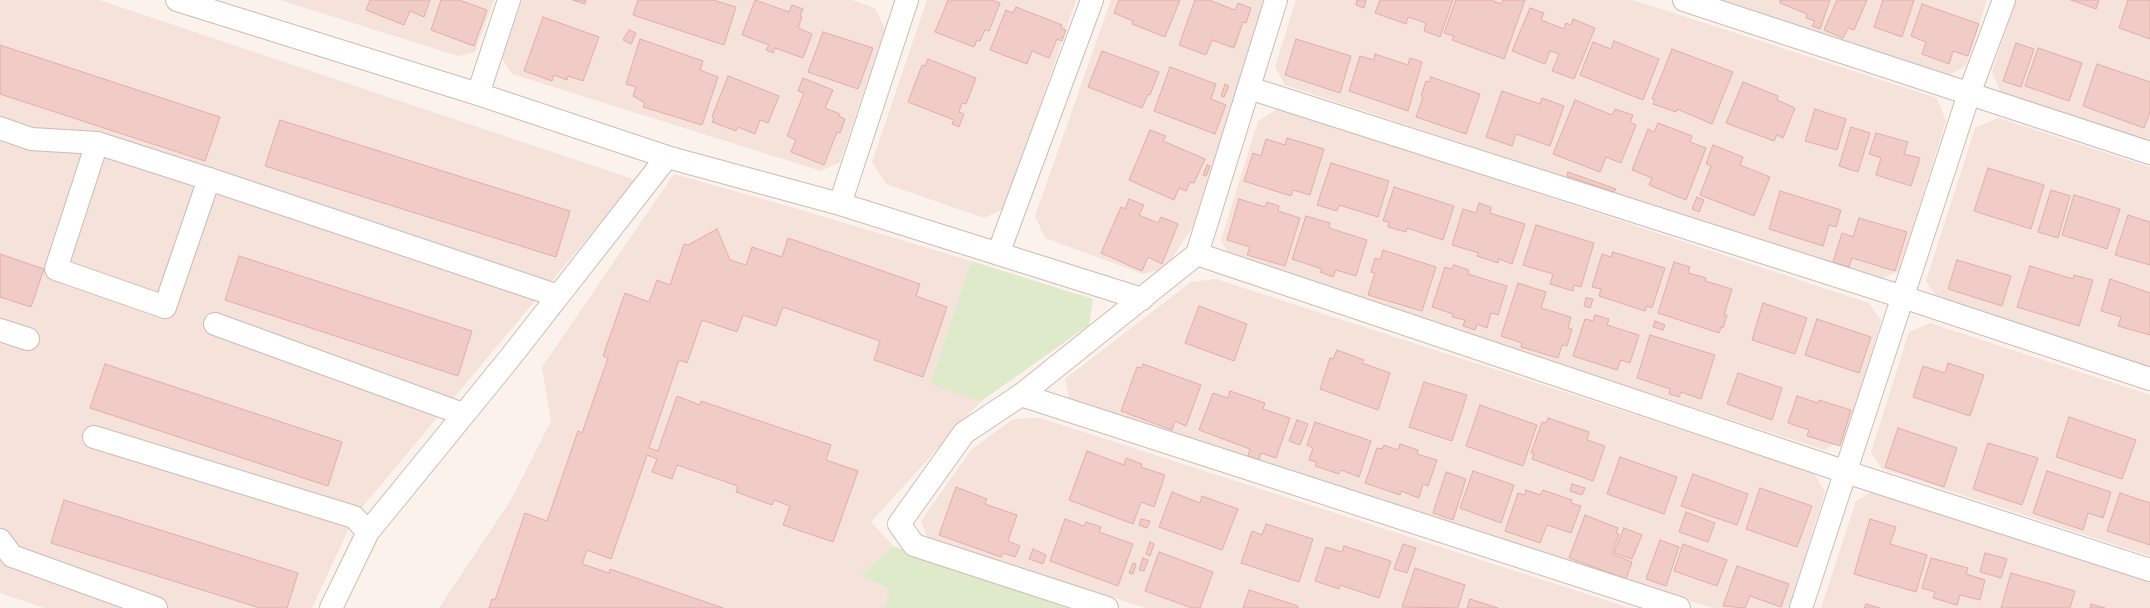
<!DOCTYPE html>
<html>
<head>
<meta charset="utf-8">
<style>
  body { margin:0 }
  canvas { display:block; background:#fcf2ec }
</style>
</head>
<body>
<canvas width="2150" height="608"></canvas>
<script>
const context = document.querySelector('canvas').getContext('2d');
context.lineJoin = 'round';
function fill(path, color) {
  context.fillStyle = color;
  context.fill(path, 'evenodd');
}
function shape(rows) {
  const path = new Path2D();
  for (const r of rows) {
    path.moveTo(r[0], r[1]);
    for (let i = 2; i < r.length; i += 2) path.lineTo(r[i], r[i + 1]);
  }
  return path;
}
function stroke(path, color, width, dash) {
  context.strokeStyle = color;
  context.lineWidth = width;
  context.lineCap = dash ? 'butt' : 'round';
  context.setLineDash(dash || []);
  context.stroke(path);
}
const residential = shape([
  [0,0,99,0,636,180,354,517,312,608,45,608,0,593],
  [280,0,494,0,475,52,458,56],
  [522,0,852,0,875,8,885,29,840,162,821,171,512,74,502,59],
  [927,0,1076,0,1005,208,984,218,886,184,872,162],
  [1111,0,1265,0,1193,226,1171,260,1162,269,1143,274,1045,238,1035,216],
  [1296,0,1633,0,1937,98,1946,121,1899,271,1878,280,1285,85,1275,67],
  [1708,0,1987,0,1966,65,1947,77],
  [2016,0,2150,0,2150,141,2001,93,1992,72],
  [1279,108,1869,303,1881,321,1846,438,1824,450,1230,256,1221,240,1258,121],
  [1998,118,2150,167,2150,367,1937,298,1926,281,1975,128],
  [674,174,798,209,971,261,930,382,980,402,871,522,893,546,861,575,891,590,884,608,439,608,511,500,551,421,542,367],
  [1216,279,1814,473,1825,492,1789,608,1713,608,1069,399,1065,379,1191,282],
  [1930,323,2150,395,2150,556,1882,469,1871,452,1909,332],
  [1040,418,1630,608,1146,608,928,538,921,521,971,450,1013,419],
  [1873,491,2150,581,2150,608,1821,608,1856,501]
]);
const green = shape([
  [971,261,1093,299,1089,325,980,402,930,383],
  [893,546,1067,608,884,608,890,590,861,575]
]);
const building = shape([
  [370,0,430,0,424,17,410,11,404,25,366,10,370,0],
  [441,0,459,0,487,10,474,46,431,30,441,0],
  [573,0,586,0,585,4,573,0],
  [638,0,713,0,736,7,724,45,633,15,638,0],
  [755,0,789,12,792,5,803,9,800,16,802,17,798,28,812,34,803,58,775,48,773,53,766,50,769,45,742,35,755,0],
  [948,0,951,2,952,0,992,0,1000,3,989,31,985,30,980,41,977,40,974,47,935,32,948,0],
  [1119,0,1180,0,1165,37,1132,24,1133,21,1114,13,1119,0],
  [1195,0,1209,0,1235,10,1238,3,1251,8,1246,23,1243,22,1234,48,1212,40,1206,55,1179,45,1195,0],
  [1357,0,1366,0,1364,8,1356,5,1357,0],
  [1380,0,1453,0,1440,37,1424,31,1426,23,1408,17,1406,24,1375,13,1380,0],
  [1456,0,1491,0,1501,4,1503,0,1525,0,1504,59,1452,40,1454,36,1444,33,1456,0],
  [1780,0,1830,0,1820,29,1812,26,1815,21,1806,18,1807,14,1780,3,1780,0],
  [1837,0,1867,0,1854,30,1848,28,1843,38,1824,30,1837,0],
  [1883,0,1914,0,1902,37,1874,27,1883,0],
  [2071,0,2099,0,2096,9,2071,0],
  [2128,0,2150,0,2150,39,2119,28,2128,0],
  [1922,4,1979,24,1968,56,1953,51,1949,64,1922,54,1926,42,1911,36,1922,4],
  [1016,7,1062,25,1061,28,1066,30,1062,41,1057,39,1049,58,1032,51,1027,64,990,50,1006,10,1013,13,1016,7],
  [1530,8,1544,13,1541,20,1564,29,1566,23,1571,25,1573,19,1595,28,1574,79,1552,71,1559,54,1550,51,1545,64,1512,51,1530,8],
  [543,17,599,37,583,81,568,76,567,80,554,75,552,81,524,71,543,17],
  [629,30,636,33,631,44,623,40,629,30],
  [823,32,873,48,858,89,808,72,823,32],
  [640,39,703,61,700,70,718,77,702,125,643,107,645,103,633,96,636,87,626,84,640,39],
  [1296,39,1351,56,1340,93,1285,75,1296,39],
  [1614,41,1659,59,1643,100,1580,75,1593,42,1611,49,1614,41],
  [2016,43,2034,49,2021,87,2003,81,2016,43],
  [0,45,220,117,205,161,0,94,0,45],
  [2038,48,2082,63,2069,101,2025,86,2038,48],
  [1672,49,1733,72,1712,124,1677,109,1676,112,1653,104,1655,100,1652,99,1672,49],
  [1102,51,1159,72,1150,95,1148,94,1142,108,1088,87,1102,51],
  [1375,54,1408,65,1410,58,1422,62,1408,111,1349,91,1360,56,1374,60,1375,54],
  [928,59,976,78,966,104,962,103,959,112,964,114,959,127,952,124,954,120,908,102,922,65,925,66,928,59],
  [2097,64,2150,82,2150,112,2144,128,2083,106,2097,64],
  [1170,67,1216,84,1211,99,1226,105,1215,134,1154,111,1170,67],
  [728,76,779,96,768,123,760,120,755,134,738,127,736,131,712,122,714,118,712,117,728,76],
  [1431,77,1480,94,1466,134,1416,117,1423,97,1421,96,1426,81,1429,82,1431,77],
  [803,78,833,90,825,108,840,114,839,116,845,119,840,133,837,132,824,165,791,152,796,140,787,136,804,93,798,91,803,78],
  [1743,82,1778,96,1777,100,1795,108,1783,138,1777,135,1774,141,1726,123,1743,82],
  [1225,84,1229,86,1224,97,1221,96,1225,84],
  [1502,91,1540,104,1542,98,1564,106,1550,146,1516,134,1512,146,1486,137,1502,91],
  [1575,100,1612,115,1615,109,1633,115,1630,122,1636,125,1621,163,1606,157,1600,172,1553,154,1575,100],
  [1815,109,1846,119,1837,150,1805,141,1815,109],
  [280,120,570,211,556,257,265,166,280,120],
  [1658,123,1692,136,1690,142,1706,148,1686,200,1649,185,1652,178,1632,170,1648,129,1654,132,1658,123],
  [1851,127,1870,133,1858,172,1839,166,1851,127],
  [1150,130,1166,136,1163,141,1205,159,1194,183,1190,182,1186,191,1179,188,1174,200,1129,180,1150,130],
  [1876,133,1908,142,1904,154,1920,158,1911,186,1876,175,1881,158,1869,154,1876,133],
  [1287,138,1324,149,1310,195,1293,190,1291,196,1244,181,1253,153,1261,156,1266,139,1285,145,1287,138],
  [1713,145,1743,157,1740,165,1770,177,1754,216,1700,195,1711,166,1706,164,1713,145],
  [1331,163,1389,181,1378,217,1339,205,1337,211,1317,205,1331,163],
  [1207,165,1210,166,1206,176,1203,175,1207,165],
  [1988,168,2044,185,2031,229,1974,211,1988,168],
  [1568,172,1616,189,1614,192,1567,176,1568,172],
  [1394,187,1454,206,1443,240,1407,228,1406,232,1388,227,1389,222,1383,221,1394,187],
  [2051,190,2070,196,2058,238,2038,232,2051,190],
  [1780,191,1841,210,1836,227,1829,225,1823,246,1769,229,1780,191],
  [2074,195,2120,209,2107,249,2062,235,2074,195],
  [1697,197,1704,200,1699,212,1692,209,1697,197],
  [1129,199,1144,205,1139,215,1158,223,1161,217,1178,224,1162,264,1148,257,1142,271,1101,253,1121,207,1125,209,1129,199],
  [1239,199,1265,207,1267,202,1279,206,1278,211,1300,218,1285,266,1247,255,1250,247,1227,240,1239,199],
  [1479,203,1491,207,1490,213,1525,224,1512,264,1499,259,1498,263,1477,256,1479,253,1452,245,1463,209,1476,213,1479,203],
  [2128,215,2150,222,2150,265,2115,255,2128,215],
  [1306,216,1330,223,1329,228,1367,240,1356,276,1336,270,1333,277,1320,272,1322,269,1292,259,1306,216],
  [1859,218,1907,232,1895,271,1852,258,1849,267,1833,262,1842,233,1853,237,1859,218],
  [1536,225,1594,243,1581,287,1574,285,1573,291,1550,284,1553,274,1523,265,1536,225],
  [717,229,730,260,746,265,752,247,782,257,788,238,920,284,916,296,947,307,923,377,874,360,880,341,783,307,776,326,743,315,737,332,702,320,687,363,679,360,649,448,658,451,677,396,700,405,701,401,831,445,826,460,858,471,833,542,783,525,790,506,774,500,772,505,736,492,738,486,677,465,672,479,652,472,657,459,647,455,611,559,587,550,582,564,609,573,610,569,723,608,489,608,492,599,495,600,525,513,547,521,578,431,582,433,608,358,603,356,625,293,649,302,657,280,670,285,684,244,688,245,717,229],
  [1383,250,1436,267,1422,311,1368,295,1375,273,1371,272,1375,258,1380,260,1383,250],
  [1613,252,1665,268,1652,308,1647,306,1645,311,1599,296,1601,289,1592,287,1602,254,1611,257,1613,252],
  [0,254,44,269,31,307,0,297,0,254],
  [239,256,472,331,458,376,225,300,239,256],
  [1957,260,2011,276,2002,306,1948,289,1957,260],
  [1674,262,1690,267,1688,273,1706,278,1705,281,1732,289,1724,315,1727,315,1723,328,1721,327,1719,333,1658,313,1674,262],
  [1454,265,1469,270,1468,274,1507,286,1498,315,1491,313,1487,328,1477,324,1475,330,1463,326,1465,320,1452,317,1453,314,1432,307,1445,267,1452,269,1454,265],
  [2030,266,2073,279,2074,275,2093,280,2079,326,2017,307,2030,266],
  [2110,279,2150,293,2150,335,2118,326,2121,317,2101,311,2110,279],
  [1518,283,1546,292,1541,308,1571,317,1568,328,1572,329,1567,346,1562,345,1558,358,1521,347,1522,343,1501,336,1518,283],
  [1586,298,1593,299,1590,308,1584,306,1586,298],
  [1763,303,1807,318,1795,354,1752,340,1763,303],
  [1199,306,1247,324,1234,361,1185,343,1199,306],
  [1595,315,1609,319,1607,325,1639,335,1630,363,1621,360,1617,370,1573,356,1585,319,1593,321,1595,315],
  [1817,319,1871,337,1859,373,1805,355,1817,319],
  [1655,321,1665,325,1663,330,1653,327,1655,321],
  [1650,335,1715,355,1701,399,1681,392,1679,397,1669,394,1670,389,1637,378,1650,335],
  [1337,350,1364,360,1362,363,1390,373,1378,410,1320,389,1330,358,1333,359,1337,350],
  [1948,363,1984,375,1970,416,1913,397,1923,366,1945,373,1948,363],
  [105,364,342,442,328,486,90,408,105,364],
  [1143,364,1201,385,1186,426,1175,421,1172,430,1121,411,1137,367,1142,368,1143,364],
  [1738,373,1782,388,1772,420,1727,404,1738,373],
  [1424,382,1467,395,1452,441,1409,427,1424,382],
  [1230,391,1265,403,1263,409,1290,418,1276,458,1261,453,1259,460,1248,456,1250,449,1199,430,1213,393,1228,398,1230,391],
  [1797,396,1818,403,1819,400,1851,410,1840,446,1807,436,1809,430,1788,423,1797,396],
  [1480,405,1537,425,1523,466,1466,446,1480,405],
  [2069,417,2136,440,2122,479,2056,457,2069,417],
  [1548,418,1589,432,1587,440,1605,446,1593,481,1532,459,1534,453,1531,453,1542,422,1546,423,1548,418],
  [1297,420,1308,424,1300,445,1289,441,1297,420],
  [1315,422,1371,441,1359,477,1341,470,1339,474,1315,466,1317,462,1309,460,1313,448,1307,445,1315,422],
  [1898,428,1957,448,1944,487,1885,467,1898,428],
  [1988,443,2038,458,2022,505,1973,489,1988,443],
  [1400,444,1418,450,1417,454,1437,460,1428,486,1423,484,1419,498,1401,491,1400,495,1365,483,1377,448,1382,449,1384,445,1398,450,1400,444],
  [1087,451,1124,465,1126,458,1142,464,1141,467,1165,475,1154,507,1141,502,1133,524,1069,500,1087,451],
  [1620,457,1677,477,1664,514,1607,494,1620,457],
  [1473,471,1514,485,1501,523,1460,508,1473,471],
  [2047,471,2111,492,2103,518,2088,513,2083,530,2033,513,2047,471],
  [1446,472,1466,479,1453,520,1433,513,1446,472],
  [1693,474,1748,494,1737,525,1681,506,1693,474],
  [1572,484,1585,488,1582,495,1570,491,1572,484],
  [956,487,987,499,985,504,1017,515,1008,541,1020,546,1015,557,1003,553,1001,557,939,535,956,487],
  [1760,488,1812,506,1797,547,1746,529,1760,488],
  [1526,490,1540,495,1543,490,1572,500,1571,503,1581,506,1571,533,1547,525,1540,543,1505,531,1518,493,1525,495,1526,490],
  [1172,492,1200,503,1202,496,1238,509,1222,550,1159,527,1172,492],
  [2120,493,2150,503,2150,545,2107,531,2120,493],
  [64,500,298,573,287,608,260,608,51,543,64,500],
  [1686,512,1715,523,1708,542,1679,532,1686,512],
  [1585,515,1618,528,1616,533,1619,534,1612,554,1632,562,1626,579,1569,558,1585,515],
  [1065,519,1084,526,1086,522,1101,527,1099,532,1133,544,1118,586,1050,561,1065,519],
  [1141,519,1150,521,1147,528,1139,525,1141,519],
  [1870,519,1896,527,1890,544,1927,555,1916,592,1854,574,1870,519],
  [1266,524,1313,539,1299,582,1241,563,1252,531,1262,535,1266,524],
  [1624,528,1642,535,1632,559,1614,553,1624,528],
  [1660,540,1679,547,1666,586,1646,579,1660,540],
  [1150,542,1154,544,1150,556,1146,554,1150,542],
  [1403,544,1416,548,1407,573,1394,569,1403,544],
  [1683,544,1727,560,1717,586,1674,571,1683,544],
  [1344,546,1391,561,1379,598,1340,585,1339,589,1315,581,1326,547,1342,552,1344,546],
  [1033,549,1046,555,1043,564,1029,559,1033,549],
  [1159,552,1213,572,1200,608,1192,608,1145,591,1159,552],
  [1985,553,2007,559,2001,578,1980,572,1985,553],
  [1143,558,1148,560,1144,571,1139,570,1143,558],
  [1931,558,1968,568,1966,574,1985,580,1980,600,1960,595,1957,605,1933,598,1935,592,1922,588,1931,558],
  [1133,563,1136,564,1133,574,1129,573,1133,563],
  [1737,566,1789,584,1781,607,1750,596,1745,608,1723,606,1737,566],
  [1415,568,1465,585,1458,608,1402,607,1415,568],
  [2011,573,2075,591,2070,608,2001,608,2011,573],
  [1249,590,1298,606,1298,608,1243,608,1249,590],
  [1470,599,1498,608,1467,608,1470,599],
  [1866,604,1880,608,1864,608,1866,604],
  [2091,604,2105,608,2090,608,2091,604]
]);
const pedestrian = shape([
  [97,143,209,179,165,307,56,269,97,143]
]);
const minor = shape([
  [177,0,478,94,667,157,840,204,1142,299],
  [1684,0,2150,153],
  [1249,88,1903,297,2150,379],
  [478,94,509,0],
  [0,128,31,139,97,143],
  [209,179,558,296],
  [840,204,907,0],
  [998,254,1092,0],
  [1197,254,1846,472,2150,570],
  [215,324,463,414],
  [0,330,28,339],
  [1021,395,1679,608],
  [94,437,354,517,368,532],
  [0,540,12,556,156,608],
  [331,608,368,532,509,359,667,157],
  [1801,608,1969,94,2004,0]
]);
const tertiary = shape([
  [1107,608,914,545,899,524,964,433,1021,395,1197,254,1276,0]
]);
fill(residential, '#f4e2db');
fill(green, '#dfeaca');
fill(building, '#f1cbc5');
stroke(building, '#e3aea6', 1);
stroke(pedestrian, '#d1bab4', 24);
stroke(minor, '#d1bab4', 24);
stroke(tertiary, '#d1bab4', 24);
stroke(pedestrian, '#fff', 22);
stroke(minor, '#fff', 22);
stroke(tertiary, '#fff', 22);
</script>
</body>
</html>
